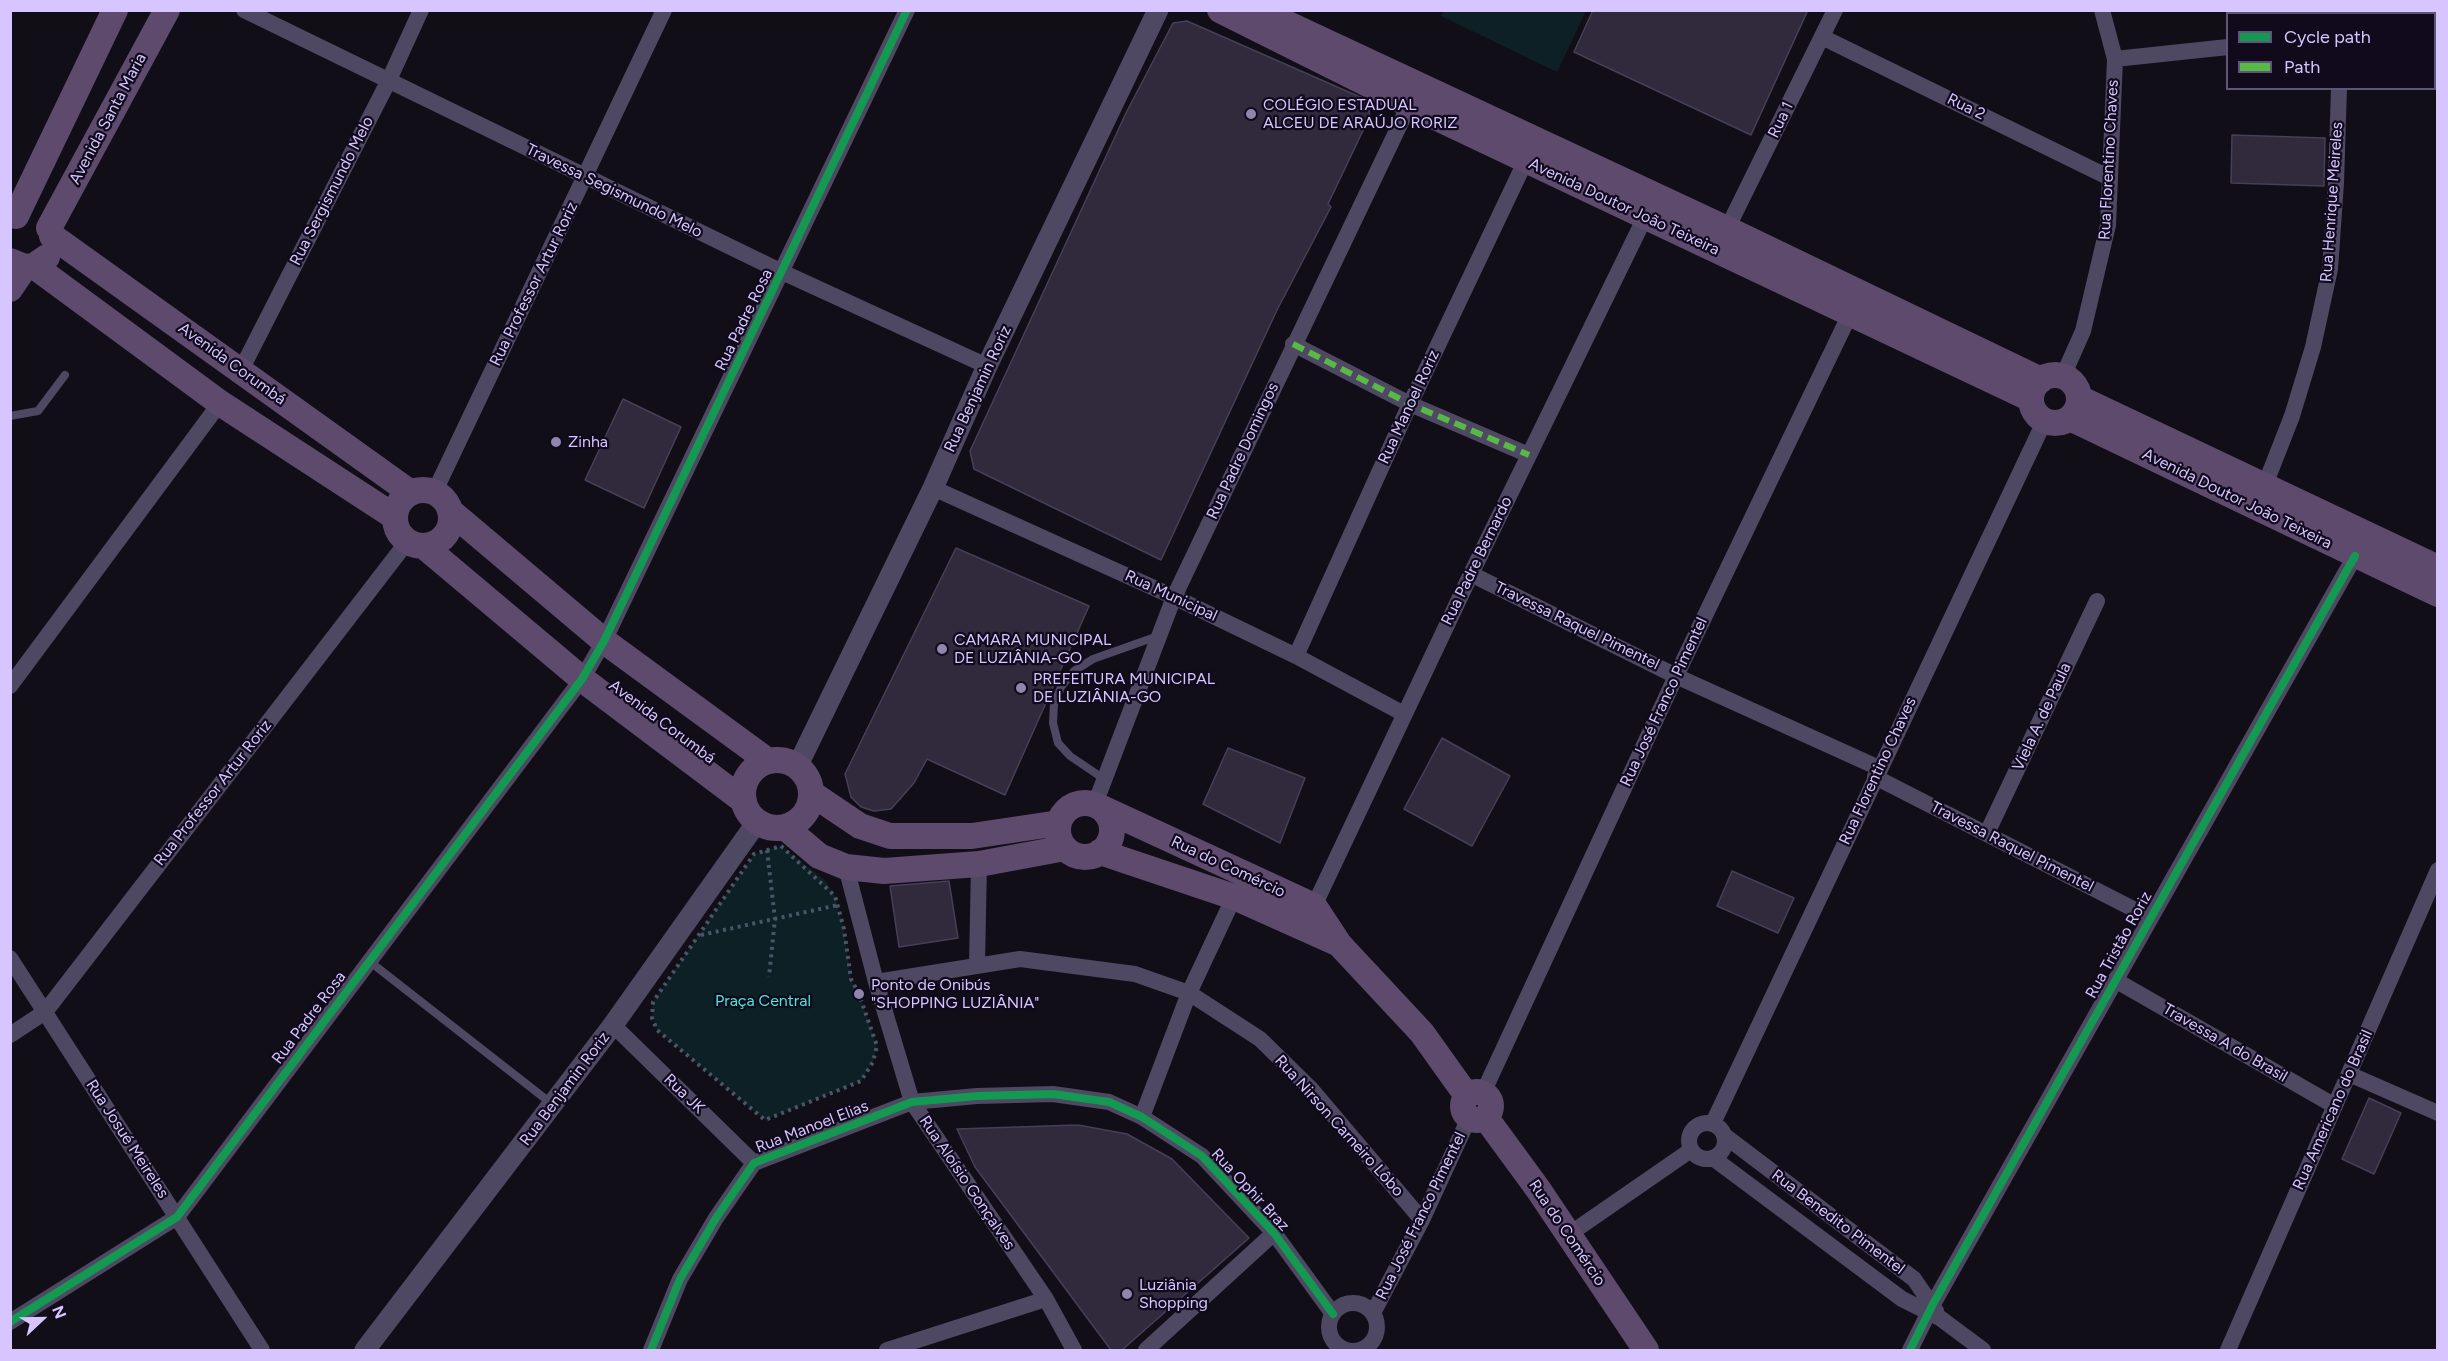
<!DOCTYPE html>
<html>
<head>
<meta charset="utf-8">
<style>
  body { margin:0 }
  #map { position:relative; width:2448px; height:1361px; overflow:hidden; background:#110e18; font-family:Figtree,sans-serif }
  canvas { display:block }
  .frame { position:absolute; inset:0; border:12px solid #d6c5ff; pointer-events:none }
  .legend { position:absolute; left:2226px; top:12px; width:210px; height:78px; box-sizing:border-box; background:#100a1c; border:2px solid #5f5577; margin:0; padding:8px 10px; list-style:none; font-size:18px; color:#d6c5ff }
  .legend li { display:flex; align-items:center; gap:12px; height:30px }
  .legend b { width:30px; border:2px solid #5f5577 }
  .north { position:absolute; left:12px; top:1289px; width:60px; height:60px; -webkit-text-stroke:4px #100a1c; paint-order:stroke; rotate:68deg; font-size:16px; font-weight:700; line-height:24px; text-align:center; color:#d6c5ff }
  .north::after { content:''; display:block; margin:auto; width:21px; height:27px; background:#d6c5ff; clip-path:polygon(50% 0,100% 100%,50% 72%,0 100%) }
</style>
</head>
<body>
<div id="map">
<canvas width="2448" height="1361"></canvas>
<div class="frame"></div>
<ul class="legend">
<li><b style="height:8px;background:#139951"></b>Cycle path</li>
<li><b style="height:8px;background:#58b947"></b>Path</li>
</ul>
<div class="north">N</div>
</div>
<script>
const context = document.querySelector('canvas').getContext('2d');
context.lineJoin = 'round';
function fill(path, color) {
  context.fillStyle = color;
  context.fill(path, 'evenodd');
}
function shape(rows) {
  const path = new Path2D();
  for (const r of rows) {
    if (r.length === 3) {
      path.moveTo(r[0] + r[2], r[1]);
      path.arc(r[0], r[1], r[2], 0, 2 * Math.PI);
      continue;
    }
    path.moveTo(r[0], r[1]);
    for (let i = 2; i < r.length; i += 2) path.lineTo(r[i], r[i + 1]);
  }
  return path;
}
function stroke(path, color, width, dash) {
  context.strokeStyle = color;
  context.lineWidth = width;
  context.lineCap = dash ? 'butt' : 'round';
  context.setLineDash(dash || []);
  context.stroke(path);
}
function drawText(font, color, halo, rows, align = 'center') {
  context.font = font + ' Figtree,sans-serif';
  context.lineWidth = 4.5;
  context.setLineDash([]);
  context.textBaseline = 'middle';
  context.strokeStyle = halo;
  context.fillStyle = color;
  for (const [text, x, y, turn = 0] of rows) {
    context.save();
    context.translate(x, y);
    context.rotate((+turn || 0) * Math.PI / 180);
    context.textAlign = isNaN(turn) ? turn : align;
    if (halo) context.strokeText(text, 0, 0);
    context.fillText(text, 0, 0);
    context.restore();
  }
}
const green = shape([
  [1444,10,1586,10,1586,11,1557,72,1441,16],
  [781,846,825,880,835,896,844,929,851,979,859,994,877,1046,873,1062,861,1081,765,1120,657,1030,652,1018,653,1002,754,854]
]);
const building = shape([
  [1593,10,1808,10,1751,135,1574,52,1593,10],
  [1187,21,1367,100,1370,116,1328,204,1331,207,1277,310,1161,560,974,469,970,451,1126,113,1173,23,1187,21],
  [2232,135,2325,138,2324,186,2231,183,2232,135],
  [623,399,681,427,644,508,585,480,623,399],
  [956,548,1089,606,1005,795,927,759,914,783,891,809,874,811,861,807,851,797,845,774,956,548],
  [1442,738,1510,776,1472,846,1404,809,1442,738],
  [1228,748,1305,778,1280,843,1203,804,1228,748],
  [1732,871,1794,898,1778,933,1717,906,1732,871],
  [949,881,958,938,899,947,890,886,949,881],
  [2369,1098,2401,1113,2374,1174,2342,1159,2369,1098],
  [1078,1125,1127,1134,1172,1159,1249,1238,1122,1350,1111,1350,975,1167,957,1129,1078,1125]
]);
const path = shape([
  [781,846,835,896,844,929,851,979,859,994,877,1046,873,1062,861,1081,765,1120,657,1030,652,1018,653,1002,754,854,781,846],
  [767,850,775,919,769,977],
  [701,935,838,905]
]);
const service = shape([
  [10,416,38,411,65,375],
  [1104,779,1070,756,1058,743,1053,723,1054,704,1061,687,1074,671,1093,659,1158,636],
  [369,961,552,1104]
]);
const minor = shape([
  [244,10,782,272,987,366],
  [2332,10,2333,14],
  [2434,23,2438,23],
  [1822,37,2110,178],
  [2115,59,2228,47],
  [1727,229,1835,10],
  [1293,344,1410,404,1529,455],
  [241,370,388,82,421,10],
  [2063,376,2083,331,2108,225,2115,59,2102,10],
  [2265,485,2292,416,2313,347,2330,269,2336,183,2339,88],
  [933,488,1174,597,1296,656,1404,714],
  [434,493,664,10],
  [1471,574,1676,676,1879,768],
  [1296,656,1410,404,1526,160],
  [10,686,220,403],
  [1875,777,2149,917],
  [1095,804,1174,597,1413,97],
  [1987,833,2097,601],
  [846,867,876,982,912,1102,1046,1299,1074,1350],
  [1314,906,1471,574,1649,209],
  [10,958,262,1350],
  [977,965,979,864],
  [2115,980,2335,1106],
  [876,982,1020,959,1135,974,1189,993,1260,1039,1311,1089,1422,1220],
  [613,1025,754,1163],
  [10,1035,45,1012,407,542],
  [2349,1074,2438,1113],
  [1483,1093,1676,676,1850,314],
  [1142,1117,1189,993,1234,897],
  [1707,1141,18],
  [1713,1123,2045,420],
  [1725,1136,1914,1279,1936,1311],
  [1713,1158,1902,1299,1940,1318,1983,1350],
  [1568,1235,1691,1150],
  [1353,1327,24],
  [1373,1313,1422,1220,1469,1118],
  [10,1322,177,1217,582,679,604,641,907,10],
  [651,1350,680,1279,716,1218,754,1163,912,1102,977,1096,1053,1094,1109,1102,1142,1117,1202,1156,1274,1233,1333,1314],
  [887,1350,1046,1299],
  [1146,1350,1274,1233],
  [1910,1350,1933,1304,2355,556],
  [2228,1350,2438,870]
]);
const tertiary = shape([
  [797,767,933,488,987,366,1158,10],
  [365,1350,613,1025,757,822]
]);
const primary = shape([
  [1220,10,1410,105,2031,399],
  [1258,10,1727,229,2041,380],
  [16,216,115,10],
  [49,228,167,10],
  [52,236,411,493],
  [10,261,25,267,34,266,47,257],
  [34,266,220,403,395,517],
  [10,289,25,267],
  [2055,399,24],
  [2079,398,2438,568],
  [2070,418,2438,594],
  [423,518,28],
  [450,511,604,641,768,761],
  [425,547,582,679,744,801],
  [777,794,34],
  [811,793,860,826,890,836,972,836,1059,823],
  [1085,830,27],
  [1102,808,1314,906,1339,944,1422,1033,1467,1096],
  [786,828,819,856,846,867,884,871,979,864,1065,848],
  [1100,852,1234,897,1339,944],
  [1477,1106,14],
  [1486,1118,1538,1189,1646,1350]
]);
const quiet = shape([
  [1293,344,1410,404,1529,455]
]);
const cycleway = shape([
  [10,1322,177,1217,582,679,604,641,907,10],
  [651,1350,680,1279,716,1218,754,1163,912,1102,977,1096,1053,1094,1109,1102,1142,1117,1202,1156,1274,1233,1333,1314],
  [1910,1350,1933,1304,2355,556]
]);
const markers = [
  [1251,114,6,"#9185ae"],
  [556,442,6,"#9185ae"],
  [942,649,6,"#9185ae"],
  [1021,688,6,"#9185ae"],
  [859,994,6,"#9185ae"],
  [1127,1294,6,"#9185ae"]
];
const poiNames = [
  ["COLÉGIO ESTADUAL",1263,105],
  ["ALCEU DE ARAÚJO RORIZ",1263,123],
  ["Zinha",568,442],
  ["CAMARA MUNICIPAL",954,640],
  ["DE LUZIÂNIA-GO",954,658],
  ["PREFEITURA MUNICIPAL",1033,679],
  ["DE LUZIÂNIA-GO",1033,697],
  ["Ponto de Onibús",871,985],
  ["\"SHOPPING LUZIÂNIA\"",871,1003],
  ["Luziânia",1139,1285],
  ["Shopping",1139,1303]
];
const streetNames = [
  ["Rua 2",1966,107,26],
  ["Avenida Santa Maria",108,119,-62],
  ["Rua 1",1781,120,-64],
  ["Rua Florentino Chaves",2109,160,-87],
  ["Rua Sergismundo Melo",332,191,-63],
  ["Travessa Segismundo Melo",614,191,26],
  ["Rua Henrique Meireles",2332,202,-86],
  ["Avenida Doutor João Teixeira",1624,207,25],
  ["Rua Professor Artur Roriz",534,284,-64],
  ["Rua Padre Rosa",744,320,-64],
  ["Avenida Corumbá",232,364,36],
  ["Rua Benjamin Roriz",978,389,-65],
  ["Rua Manoel Roriz",1409,407,-65],
  ["Rua Padre Domingos",1243,451,-65],
  ["Avenida Doutor João Teixeira",2237,499,26],
  ["Rua Padre Bernardo",1477,561,-64],
  ["Rua Municipal",1171,596,25],
  ["Travessa Raquel Pimentel",1577,626,26],
  ["Rua José Franco Pimentel",1664,702,-65],
  ["Viela A. de Paula",2042,717,-65],
  ["Avenida Corumbá",662,722,37],
  ["Rua Florentino Chaves",1878,771,-65],
  ["Rua Professor Artur Roriz",213,793,-52],
  ["Travessa Raquel Pimentel",2012,847,27],
  ["Rua do Comércio",1228,867,25],
  ["Rua Tristão Roriz",2119,945,-61],
  ["Rua Padre Rosa",309,1018,-53],
  ["Travessa A do Brasil",2225,1043,30],
  ["Rua Benjamin Roriz",565,1089,-53],
  ["Rua JK",684,1094,44],
  ["Rua Americano do Brasil",2333,1110,-66],
  ["Rua Nirson Carneiro Lôbo",1339,1126,48],
  ["Rua Manoel Elias",812,1127,-21],
  ["Rua Josué Meireles",127,1139,57],
  ["Rua Aloísio Gonçalves",967,1183,56],
  ["Rua Ophir Braz",1250,1190,47],
  ["Rua José Franco Pimentel",1421,1216,-64],
  ["Rua Benedito Pimentel",1838,1222,37],
  ["Rua do Comércio",1567,1233,56]
];
const parkNames = [
  ["Praça Central",763,1001]
];
fill(green, '#0d2025');
fill(building, '#302a3c');
stroke(building, '#473f58', 1.5);
stroke(path, '#4a5668', 4, [3, 4.5]);
stroke(service, '#4e4862', 8);
stroke(minor, '#4e4862', 16);
stroke(tertiary, '#4e4862', 21);
stroke(primary, '#5d4a6c', 26);
stroke(quiet, '#58b947', 6, [12, 6]);
stroke(cycleway, '#139951', 8);
for (const [x, y, r, color] of markers) {
  const dot = new Path2D();
  dot.arc(x, y, r, 0, 2 * Math.PI);
  context.fillStyle = color;
  context.fill(dot);
  stroke(dot, '#100a1c', 2);
}
drawText('16px', '#d6c5ff', '#100a1c', poiNames, 'left');
drawText('16px', '#d6c5ff', '#100a1c', streetNames);
drawText('16px', '#49e7db', '#100a1c', parkNames);
</script>
</body>
</html>
